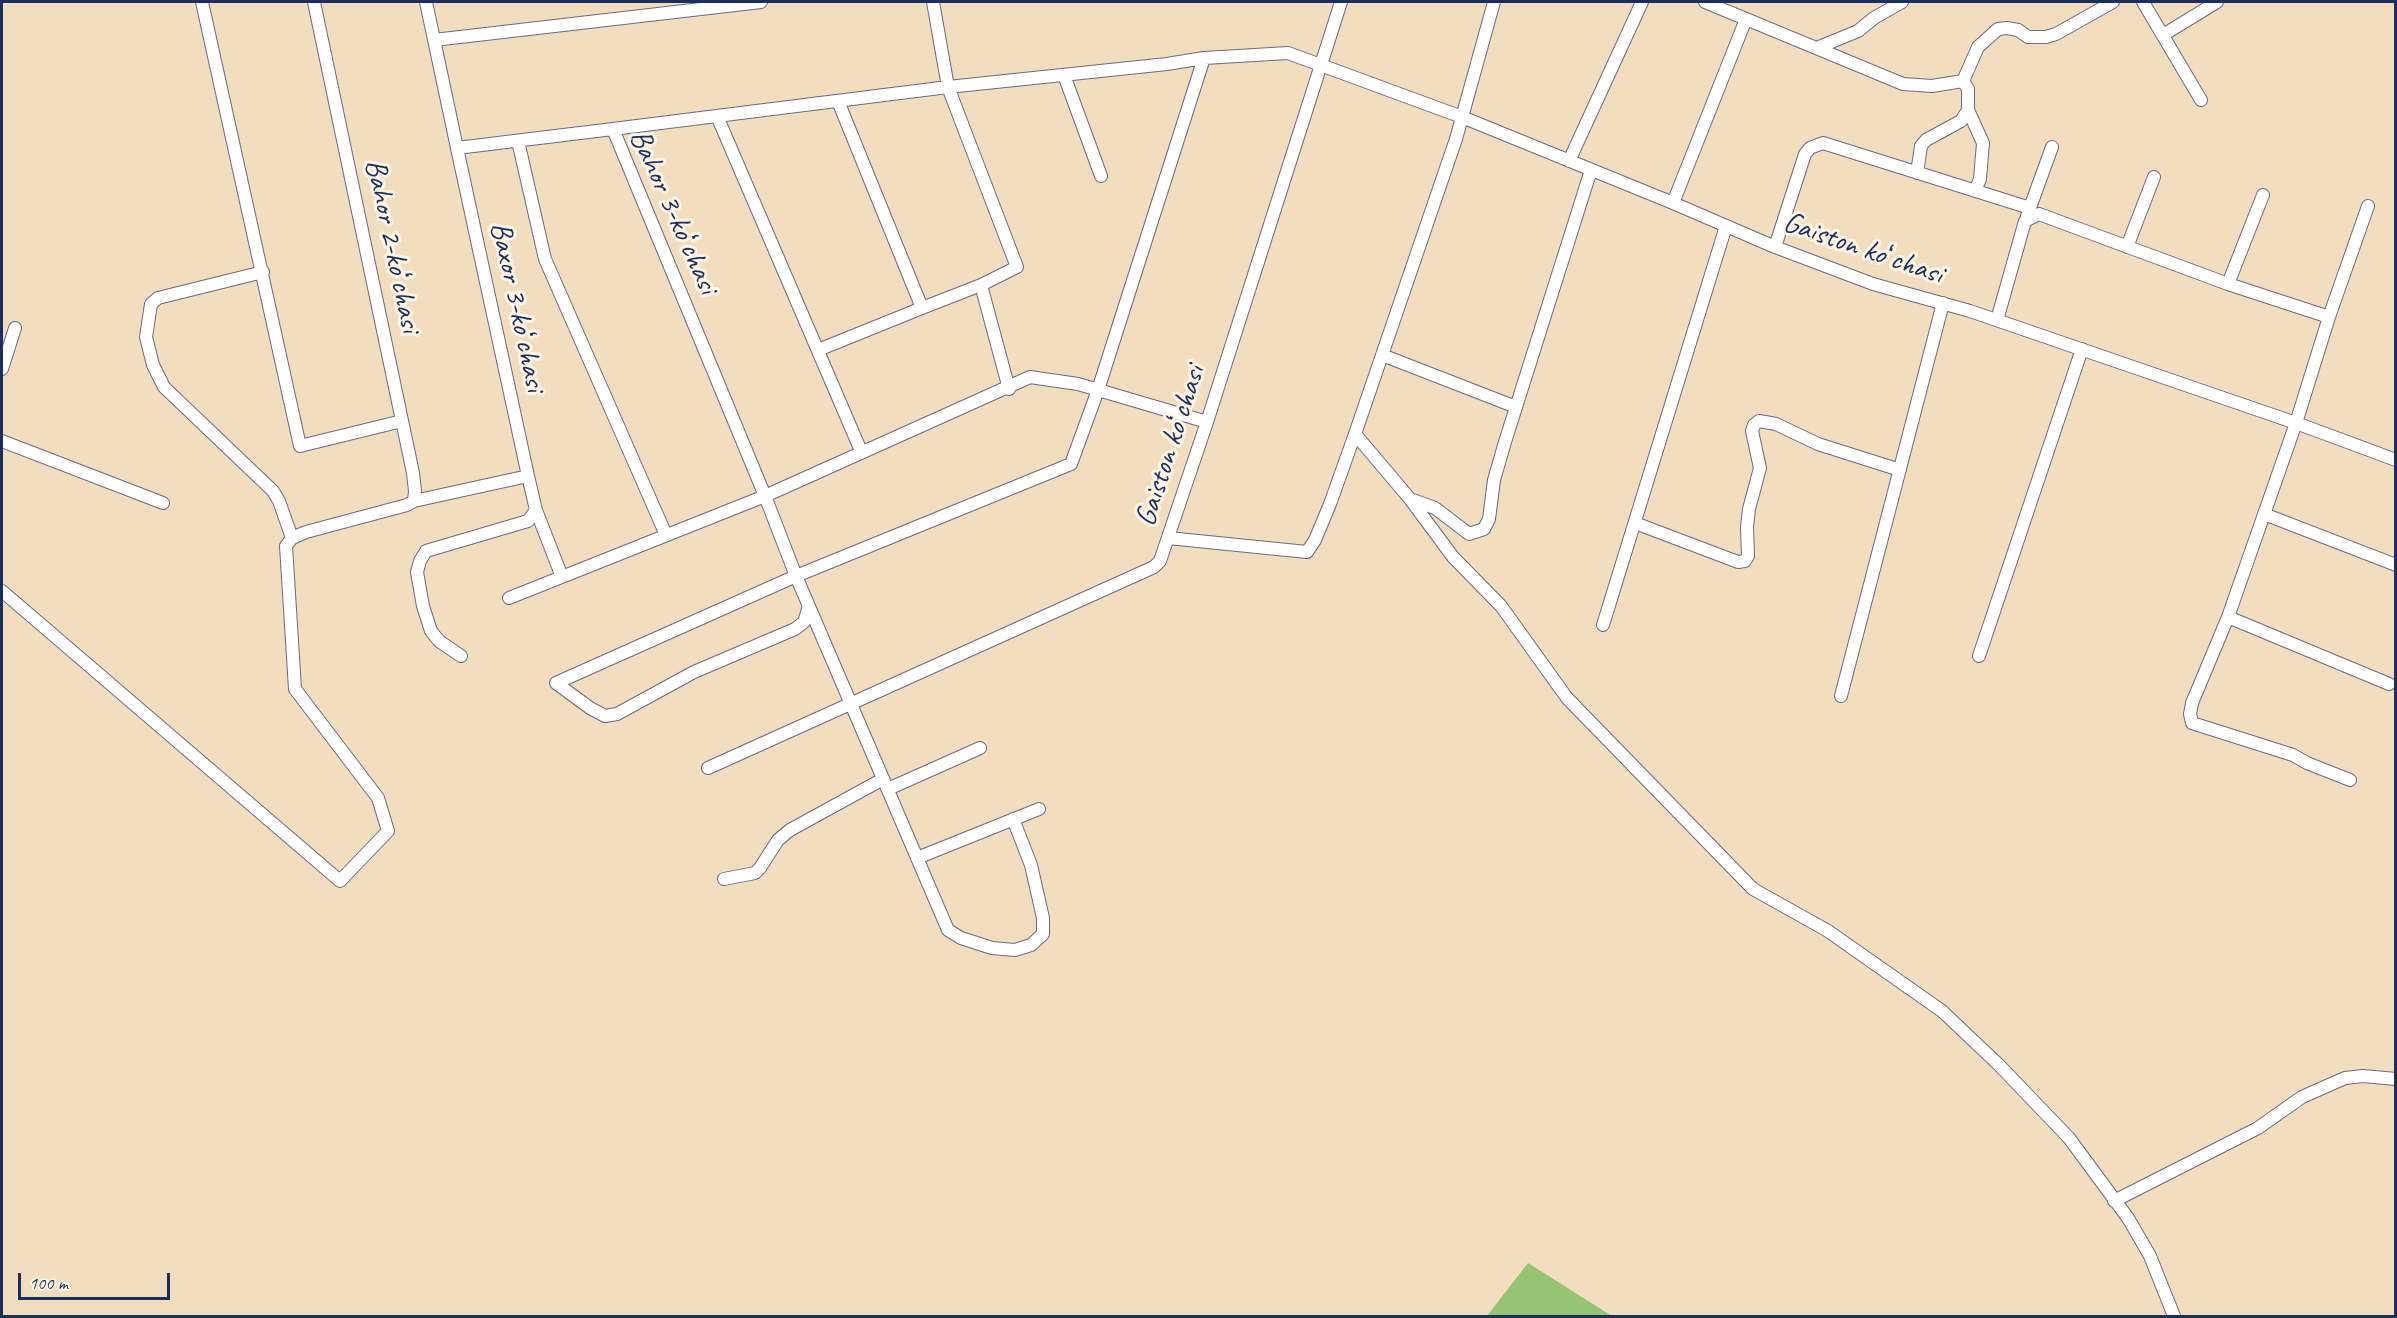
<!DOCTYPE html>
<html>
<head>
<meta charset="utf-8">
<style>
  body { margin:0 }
  #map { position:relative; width:2397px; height:1318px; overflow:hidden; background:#f2debf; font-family:Caveat,sans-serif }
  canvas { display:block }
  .frame { position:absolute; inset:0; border:3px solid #1b2f5e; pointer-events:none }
  .scale { position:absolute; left:18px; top:1273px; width:152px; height:27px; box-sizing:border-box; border:3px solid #1b2f5e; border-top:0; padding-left:8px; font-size:18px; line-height:21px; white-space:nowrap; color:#1b2f5e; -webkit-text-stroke:4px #fcf5e5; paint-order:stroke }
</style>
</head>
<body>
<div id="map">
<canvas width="2397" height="1318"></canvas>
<div class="frame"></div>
<div class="scale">100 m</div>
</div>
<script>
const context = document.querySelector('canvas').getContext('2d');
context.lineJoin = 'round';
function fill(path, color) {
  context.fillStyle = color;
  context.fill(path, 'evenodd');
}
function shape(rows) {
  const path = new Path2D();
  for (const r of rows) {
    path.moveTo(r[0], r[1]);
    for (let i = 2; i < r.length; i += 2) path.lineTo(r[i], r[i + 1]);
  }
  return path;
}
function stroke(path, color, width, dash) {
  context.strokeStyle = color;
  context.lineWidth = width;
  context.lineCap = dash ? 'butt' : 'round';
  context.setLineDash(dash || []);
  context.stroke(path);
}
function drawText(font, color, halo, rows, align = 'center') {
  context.font = font + ' Caveat,sans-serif';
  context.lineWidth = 6;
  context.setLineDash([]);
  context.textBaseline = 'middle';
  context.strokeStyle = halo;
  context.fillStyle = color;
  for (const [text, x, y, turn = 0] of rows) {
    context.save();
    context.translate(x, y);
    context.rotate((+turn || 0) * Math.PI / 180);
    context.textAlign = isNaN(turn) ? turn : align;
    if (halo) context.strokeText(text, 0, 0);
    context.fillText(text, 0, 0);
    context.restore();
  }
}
const green = shape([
  [1528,1263,1612,1316,1487,1316]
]);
const minor = shape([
  [202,2,300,446,402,421],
  [314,2,413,473,415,491,414,501],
  [426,2,457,148,613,129,765,496,796,576,948,930,961,938,992,948,1015,950,1031,945,1043,934,1043,918,1031,865,1013,819],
  [933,2,948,87,1167,64,1204,58,1288,53,1462,117,1673,203,1775,247,1873,284,1970,311,2296,423,2396,460],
  [1494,2,1456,139,1355,434,1410,499,1453,557,1501,606,1567,698,1753,889,1828,931,1942,1011,1999,1065,2069,1138,2128,1218,2150,1256,2174,1316],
  [1705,2,1903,84,1932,86,1963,81,1978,47,1998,29,2007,28,2018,30,2028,37,2046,37,2056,34,2113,2],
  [2143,2,2201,100],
  [2163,35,2217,2],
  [434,40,761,2],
  [1819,47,1858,31,1874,18,1902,2],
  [1064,75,1101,176],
  [1968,110,1983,143,1980,179,1975,191],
  [717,116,861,451],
  [613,129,948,87,1017,267,981,285],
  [518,141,545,259,666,535],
  [457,148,528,476,536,510,562,577],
  [1569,161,1642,2],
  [1917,173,1921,146,1926,140,1961,121,1968,110,1968,89,1963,81],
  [1673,203,1746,19],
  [2027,216,2052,147],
  [1775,247,1805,154,1810,148,1823,143,2030,208],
  [2127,247,2154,177],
  [263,272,158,298,151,304,146,337,153,365,164,387,273,491,279,501,292,538],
  [2228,284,2263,195],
  [922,308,981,285,1009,389],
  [1997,320,2025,221,2039,214,2228,284,2329,317],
  [818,350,922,308,838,101],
  [1382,355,1516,407],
  [2,369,15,328],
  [2,441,163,503],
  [1410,499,1435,508,1469,534,1484,529,1489,519,1494,480,1505,442,1591,170],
  [2264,514,2396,565],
  [1635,523,1738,562,1745,561,1748,556,1747,527,1749,509,1760,468,1752,431,1754,425,1759,421,1776,424,1818,444,1900,470],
  [1168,538,1307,552,1315,540,1330,504,1355,434],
  [2,591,340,881,388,831,378,798,295,689,286,546,292,538,306,532,407,505,414,501,528,476],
  [509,598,765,496,1030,377,1078,384,1207,422],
  [809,606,804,622,795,629,694,672,617,714,605,716,590,708,556,683,796,576,1071,464,1098,390,1204,58],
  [2228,617,2389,684],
  [1603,625,1726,226],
  [461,656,439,641,431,631,423,606,417,572,420,561,426,551,528,521,536,510],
  [1979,656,2082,349],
  [1841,696,1943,303],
  [708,768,1154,567,1160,561,1207,422,1341,2],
  [2350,780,2307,763,2293,755,2192,723,2190,714,2192,703,2228,617,2296,423,2329,317,2368,206],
  [888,789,980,748],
  [917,858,1039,809],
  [724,879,755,873,760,868,778,840,790,830,883,779],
  [2114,1201,2258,1128,2302,1097,2345,1078,2363,1076,2396,1079]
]);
const streetNames = [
  ["Bahor 3-koʻchasi",673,212,66],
  ["Bahor 2-koʻchasi",392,246,78],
  ["Gaiston koʻchasi",1863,249,19],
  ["Baxor 3-koʻchasi",517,307,78],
  ["Gaiston koʻchasi",1171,446,-72]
];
fill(green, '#96c472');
stroke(minor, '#666c80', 14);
stroke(minor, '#fff', 12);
drawText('30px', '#1b2f5e', '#fcf5e5', streetNames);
</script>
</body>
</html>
